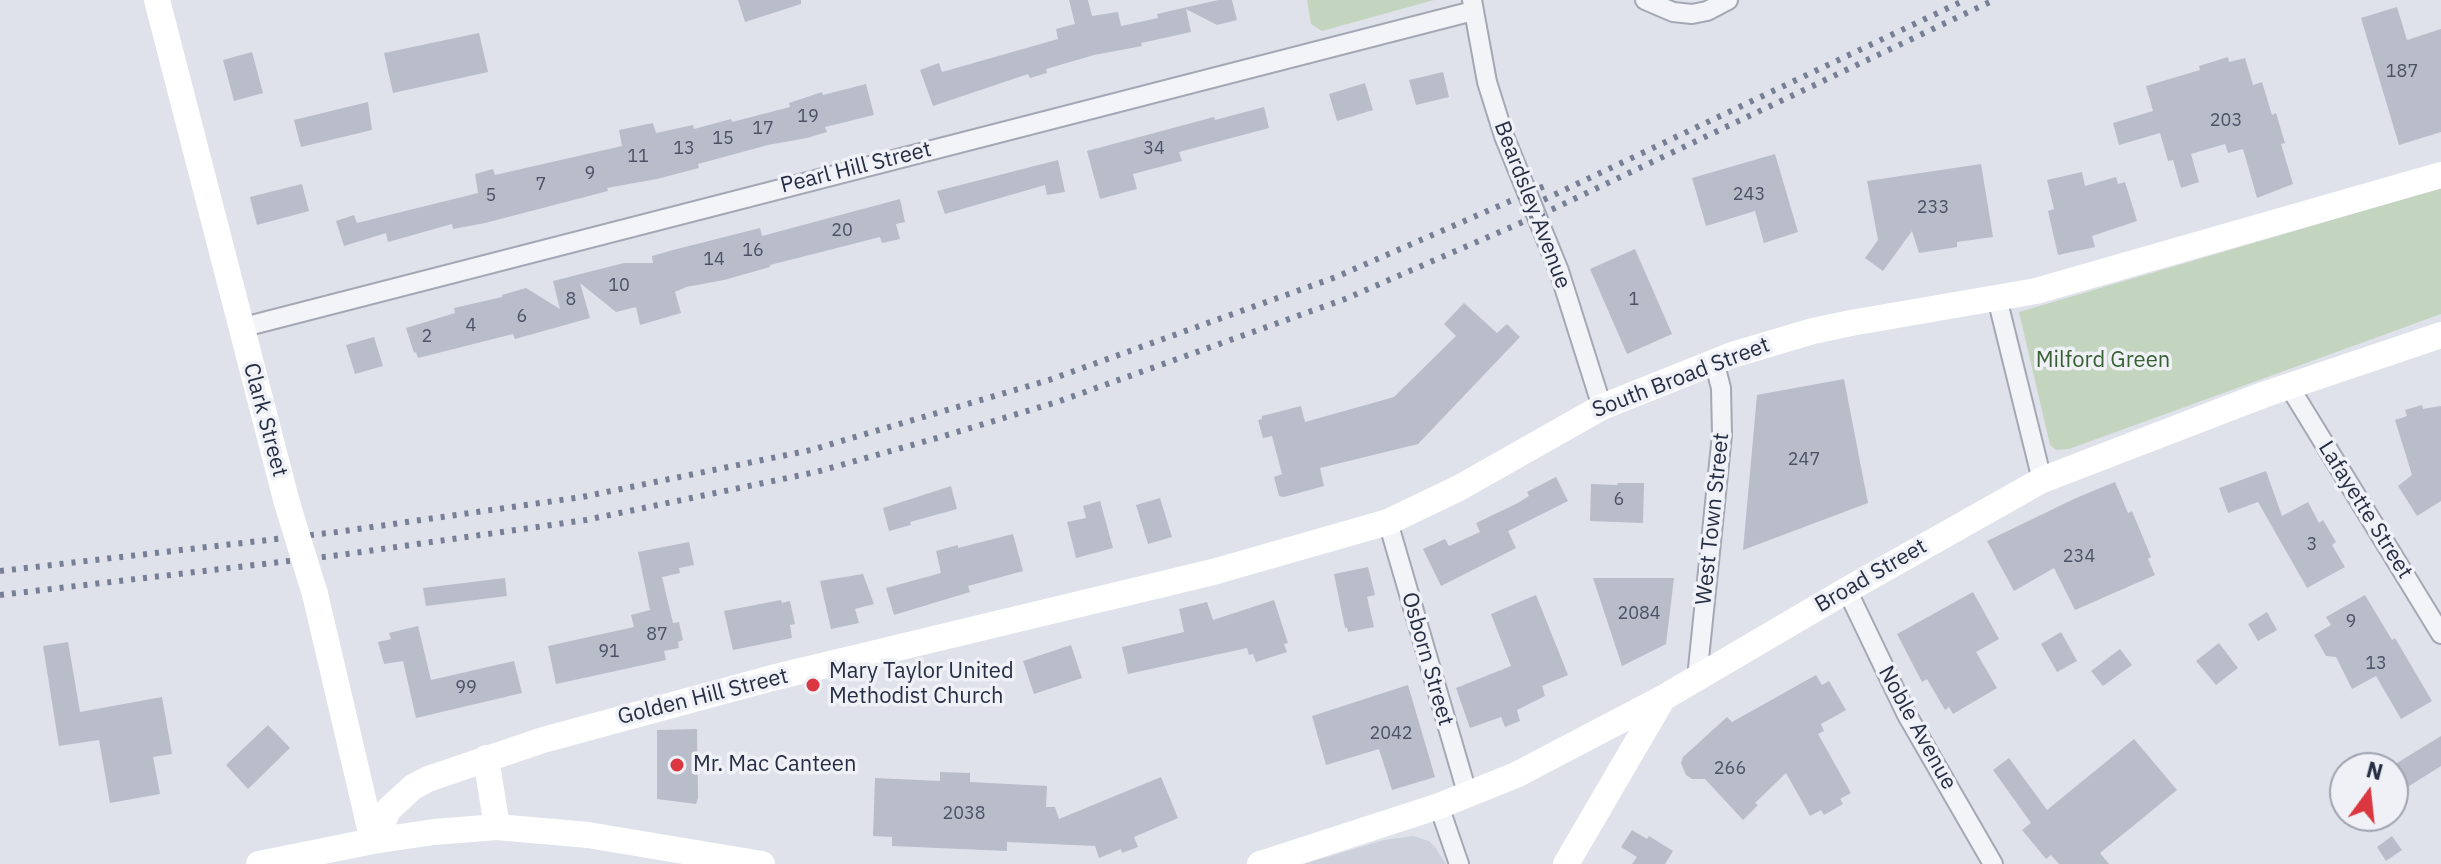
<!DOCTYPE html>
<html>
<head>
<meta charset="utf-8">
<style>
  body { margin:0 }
  #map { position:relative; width:2441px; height:864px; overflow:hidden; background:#dfe2ea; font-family:"IBM Plex Sans",sans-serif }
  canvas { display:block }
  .north { position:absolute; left:2329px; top:752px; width:80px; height:80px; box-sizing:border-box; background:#eff1f7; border:2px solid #9fa3af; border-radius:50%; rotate:15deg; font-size:22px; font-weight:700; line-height:32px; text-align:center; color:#262e43 }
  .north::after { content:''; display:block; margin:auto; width:28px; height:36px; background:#db3740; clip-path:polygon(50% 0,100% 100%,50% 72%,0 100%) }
</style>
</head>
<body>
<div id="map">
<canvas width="2441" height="864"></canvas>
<div class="north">N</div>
</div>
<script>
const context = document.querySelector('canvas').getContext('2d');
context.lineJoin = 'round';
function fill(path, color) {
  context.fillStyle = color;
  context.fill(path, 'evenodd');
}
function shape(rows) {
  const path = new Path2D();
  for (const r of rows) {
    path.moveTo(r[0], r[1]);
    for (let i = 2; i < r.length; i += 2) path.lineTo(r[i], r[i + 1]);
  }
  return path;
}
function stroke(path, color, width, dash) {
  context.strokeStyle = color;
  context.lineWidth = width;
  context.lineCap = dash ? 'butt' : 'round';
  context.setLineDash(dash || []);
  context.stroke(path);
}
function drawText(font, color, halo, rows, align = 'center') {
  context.font = font + ' "IBM Plex Sans",sans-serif';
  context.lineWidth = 7;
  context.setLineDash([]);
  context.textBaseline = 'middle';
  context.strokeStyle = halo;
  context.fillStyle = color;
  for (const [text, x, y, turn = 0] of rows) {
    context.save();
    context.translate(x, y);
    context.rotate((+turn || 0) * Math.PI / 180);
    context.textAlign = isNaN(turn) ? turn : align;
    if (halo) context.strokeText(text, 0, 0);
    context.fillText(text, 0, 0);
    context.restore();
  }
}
const built = shape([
  [1413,836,1429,841,1435,847,1446,864,1304,864,1384,840]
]);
const green = shape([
  [1307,0,1434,0,1322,31,1311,24],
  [2441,188,2441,314,2069,449,2056,450,2050,445,2019,312]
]);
const building = shape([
  [738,0,801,0,801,4,745,22],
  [1069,0,1088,0,1092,16,1118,12,1121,26,1158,18,1157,14,1218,0,1232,0,1237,20,1217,25,1186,9,1191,32,1141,43,1142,46,1094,55,1046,69,1047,73,1030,78,1028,74,933,106,920,70,939,63,942,72,1058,39,1056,29,1075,24],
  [2397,7,2407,40,2441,29,2441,132,2399,145,2361,18],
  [479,33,488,72,393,93,384,53],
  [252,52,263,93,234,101,223,60],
  [2228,57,2229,62,2245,58,2253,85,2262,82,2272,115,2276,113,2285,143,2281,144,2293,184,2257,198,2243,149,2228,153,2225,144,2191,154,2199,182,2181,188,2173,160,2168,161,2160,133,2119,145,2113,123,2153,111,2146,86,2200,70,2199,66],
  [1443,72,1449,97,1416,105,1409,80],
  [1365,83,1373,110,1337,121,1329,94],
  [866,84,874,115,825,127,827,132,807,138,768,145,698,164,699,168,657,179,607,188,608,191,485,223,453,229,452,224,388,242,386,233,344,246,336,221,354,215,357,223,478,193,475,174,493,169,495,175,622,146,619,130,653,123,656,133,693,125,694,129,731,119,732,122,790,107,789,103,822,92,823,95],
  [368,102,372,130,301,147,294,120],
  [1264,107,1269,128,1179,152,1182,161,1133,174,1137,189,1100,199,1087,151,1214,117,1215,120],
  [1775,154,1798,232,1764,243,1755,211,1706,226,1692,178],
  [1058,160,1065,192,1047,195,1045,185,945,214,937,191],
  [1981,164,1993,237,1957,242,1957,247,1919,253,1912,231,1883,271,1865,258,1878,240,1867,181],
  [2082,172,2085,186,2116,177,2118,184,2125,182,2137,221,2092,236,2095,247,2058,255,2048,211,2054,209,2047,180],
  [302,184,309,211,257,225,250,197],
  [900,199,905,222,896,224,900,239,882,243,880,237,770,265,770,267,724,280,686,287,675,292,681,313,640,325,636,307,616,312,580,283,590,318,515,339,513,334,418,358,416,352,414,353,406,328,455,313,454,308,502,297,502,295,526,288,560,309,553,281,624,263,653,263,652,256,673,250,760,228,762,236],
  [1635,249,1672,334,1627,354,1590,269],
  [1464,303,1497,333,1507,324,1520,337,1418,444,1320,468,1324,486,1284,497,1279,496,1274,477,1282,474,1272,436,1263,438,1258,420,1262,419,1262,416,1301,406,1305,422,1394,397,1456,336,1444,324],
  [374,337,383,366,355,374,346,345],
  [1844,379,1868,503,1743,550,1757,395],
  [2422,405,2423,409,2441,406,2441,501,2417,516,2398,486,2412,475,2395,420,2407,416,2405,410],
  [2266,471,2282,516,2308,502,2319,523,2323,520,2336,542,2332,545,2345,567,2307,588,2258,502,2228,513,2219,488],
  [1556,477,1568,501,1508,531,1516,548,1441,586,1423,549,1445,539,1449,546,1480,532,1476,523,1516,504,1529,496,1527,492],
  [2115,482,2128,513,2132,511,2151,557,2148,559,2155,575,2075,610,2054,568,2014,591,1987,541,2076,498],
  [1618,483,1644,483,1643,523,1590,521,1591,484,1617,485],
  [951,486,957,509,910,522,911,525,889,531,883,508],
  [1160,498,1172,537,1148,544,1136,505],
  [1100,501,1113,548,1076,558,1067,522,1086,518,1083,506],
  [1013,534,1023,571,968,586,970,592,894,615,886,588,941,573,936,551,958,545,958,548],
  [689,542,694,565,679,568,680,573,662,577,673,623,679,622,683,640,678,642,679,648,664,651,666,660,556,684,548,646,634,627,631,615,650,610,638,552],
  [1368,567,1375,595,1367,597,1374,627,1348,632,1347,627,1345,628,1334,574],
  [863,574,874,604,855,609,859,623,831,629,820,581],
  [505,578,507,596,426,606,423,588],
  [1593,578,1674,578,1666,644,1622,666],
  [1973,592,1999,639,1976,652,1997,688,1953,714,1949,707,1945,710,1927,679,1922,682,1897,634],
  [1536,595,1568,675,1542,686,1545,696,1517,710,1520,721,1505,727,1501,717,1470,728,1456,688,1511,666,1491,614],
  [2365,595,2392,640,2395,638,2432,701,2401,719,2376,676,2352,689,2336,657,2326,656,2314,635,2331,625,2326,617],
  [781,600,782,603,790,601,795,624,790,625,792,638,733,650,724,611],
  [1274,600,1288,643,1284,644,1287,652,1256,662,1253,654,1249,655,1247,648,1128,674,1122,647,1184,632,1179,609,1207,602,1213,620],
  [2267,612,2277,630,2258,641,2248,624],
  [418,626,431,680,514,661,522,693,416,718,403,661,384,664,378,642,391,639,389,633],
  [2061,632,2077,661,2057,672,2041,644],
  [68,642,80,712,162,697,172,754,153,757,160,794,110,803,99,740,59,746,43,646],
  [2219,643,2238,668,2216,685,2196,661],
  [1071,645,1082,678,1034,694,1023,661],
  [2120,649,2132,665,2103,686,2091,671],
  [1816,675,1822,685,1829,681,1846,710,1821,724,1824,731,1818,734,1851,793,1840,799,1843,804,1824,815,1821,810,1810,816,1786,773,1755,803,1758,805,1743,820,1705,779,1692,779,1686,775,1681,763,1683,757,1727,717,1732,722],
  [1408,685,1435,777,1392,790,1379,749,1326,765,1312,716],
  [268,725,290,748,248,789,226,765],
  [697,729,698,798,696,804,657,799,657,730],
  [2441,736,2441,766,2406,788,2392,766],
  [2134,739,2177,790,2100,853,2109,864,2059,864,2051,855,2046,859,2022,830,2031,823,1993,770,2009,758,2047,810],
  [940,772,970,773,970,782,1047,786,1046,807,1055,807,1059,819,1161,777,1178,818,1134,837,1138,847,1122,853,1121,849,1099,858,1095,846,1007,842,1007,851,892,846,892,837,873,836,875,778,940,781],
  [1632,830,1647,839,1649,836,1673,851,1665,864,1632,864,1637,857,1621,847],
  [2392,836,2402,850,2386,861,2377,847]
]);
const street = shape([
  [1472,0,1487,82,1504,136,1559,271,1602,407],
  [1645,0,1673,12,1692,14,1707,11,1728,0],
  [1997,298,2042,480],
  [240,328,1473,11],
  [2289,386,2441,634],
  [1388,522,1468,796],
  [1847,590,1907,715,1993,864],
  [1697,678,1722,435,1721,388,1714,361],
  [1439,806,1459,864]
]);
const secondary = shape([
  [157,0,287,503],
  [315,594,373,841],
  [486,758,497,827],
  [373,841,389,809,413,787,428,779,543,740,772,678,1213,572,1388,522,1459,488,1602,407,1732,355,1813,331,1851,323,2036,291,2441,175],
  [259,864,373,841,434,832,497,827,588,835,762,864],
  [1260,864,1439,806,1516,775,1663,698,1847,590,2042,480,2263,395,2441,335],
  [1566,864,1663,698]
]);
const rail = shape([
  [1522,210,1965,0],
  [0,571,337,532,582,497,811,450,1049,380,1191,329,1336,277,1547,185],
  [0,595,340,555,586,520,816,472,937,438,1057,402,1345,299,1555,208,1994,0]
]);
const secondaryBridge = shape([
  [287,503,315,594]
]);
const markers = [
  [813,685,8,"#db3740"],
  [677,765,8,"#db3740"]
];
const numberNames = [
  ["187",2402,72],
  ["19",808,117],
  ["203",2226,121],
  ["17",763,129],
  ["15",723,139],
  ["13",684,149],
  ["34",1154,149],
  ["11",638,157],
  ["9",590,174],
  ["7",541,185],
  ["243",1749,195],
  ["5",491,196],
  ["233",1933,208],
  ["20",842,231],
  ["16",753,251],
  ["14",714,260],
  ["10",619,286],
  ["8",571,300],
  ["1",1634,300],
  ["6",522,317],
  ["4",471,326],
  ["2",427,337],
  ["247",1804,460],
  ["6",1619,500],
  ["3",2312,545],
  ["234",2079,557],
  ["2084",1639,614],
  ["9",2351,622],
  ["87",657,635],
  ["91",609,652],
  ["13",2376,664],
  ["99",466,688],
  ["2042",1391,734],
  ["266",1730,769],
  ["2038",964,814]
];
const streetNames = [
  ["Pearl Hill Street",856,168,-14],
  ["Beardsley Avenue",1532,205,69],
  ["South Broad Street",1681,378,-21],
  ["Clark Street",265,420,75],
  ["Lafayette Street",2365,510,58],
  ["West Town Street",1713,519,-84],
  ["Broad Street",1871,576,-30],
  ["Osborn Street",1427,659,74],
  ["Golden Hill Street",703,697,-14],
  ["Noble Avenue",1917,728,61]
];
const parkNames = [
  ["Milford Green",2103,361]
];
const poiNames = [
  ["Mary Taylor United",829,672],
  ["Methodist Church",829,697],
  ["Mr. Mac Canteen",693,765]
];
fill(built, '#cdd1dc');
fill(green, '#c3d4bf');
fill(building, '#b9bdca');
stroke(street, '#a4a8b5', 22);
stroke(street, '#f2f4f8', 18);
stroke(secondary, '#fff', 26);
stroke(rail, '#777f95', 6, [4, 8]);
stroke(secondaryBridge, '#fff', 26);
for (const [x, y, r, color] of markers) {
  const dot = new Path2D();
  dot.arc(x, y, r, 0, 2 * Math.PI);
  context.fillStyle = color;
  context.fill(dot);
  stroke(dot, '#eff1f7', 3);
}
drawText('18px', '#4b5265', null, numberNames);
drawText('22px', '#262e43', '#eff1f7', streetNames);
drawText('22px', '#366032', '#eff1f7', parkNames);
drawText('22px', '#262e43', '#eff1f7', poiNames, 'left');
</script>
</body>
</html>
